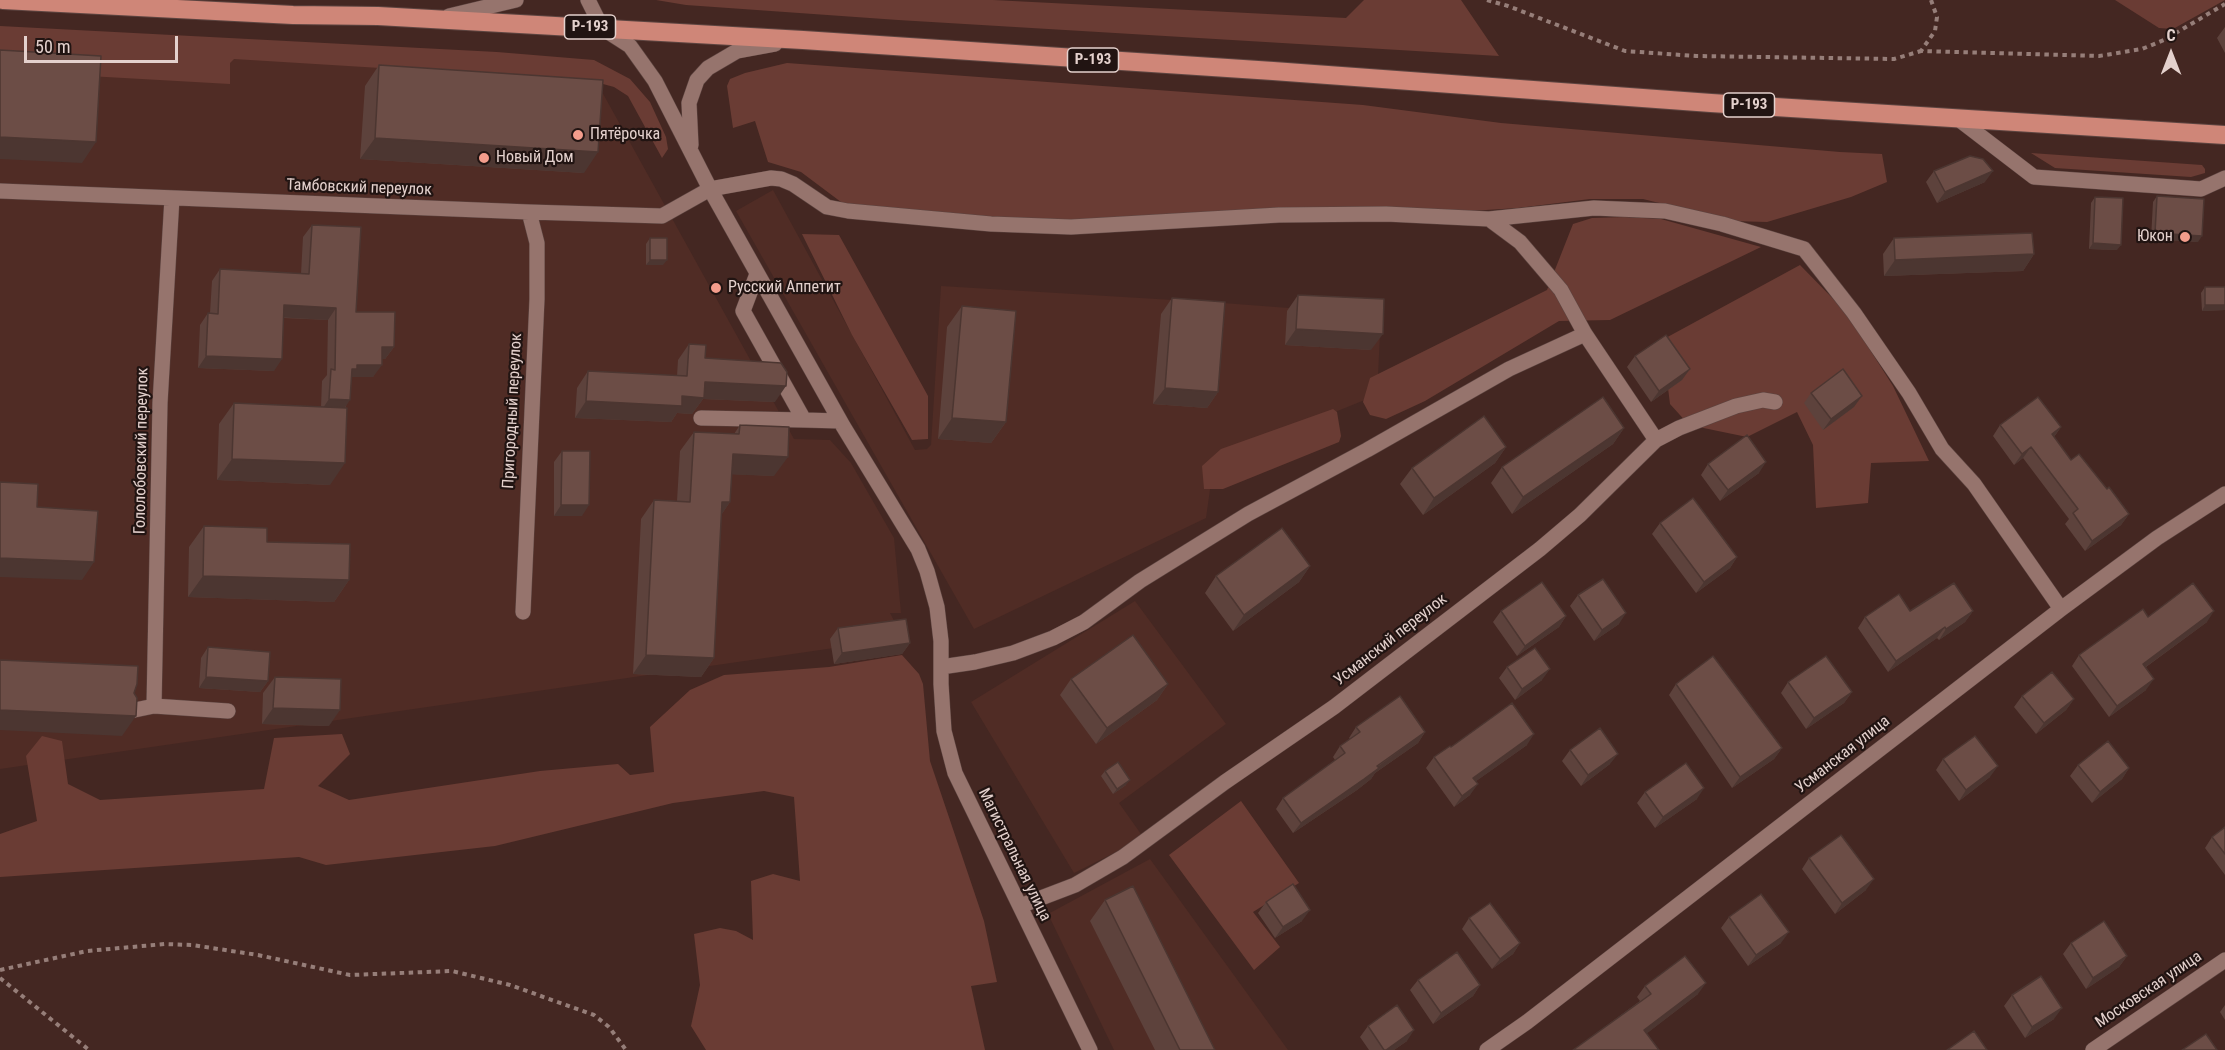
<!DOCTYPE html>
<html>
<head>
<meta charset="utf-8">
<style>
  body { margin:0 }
  #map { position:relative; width:2225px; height:1050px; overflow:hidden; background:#442722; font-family:"Roboto Condensed",sans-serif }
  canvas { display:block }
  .north { position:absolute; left:2141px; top:24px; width:60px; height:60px; -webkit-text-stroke:4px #211412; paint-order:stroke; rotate:0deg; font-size:16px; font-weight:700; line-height:24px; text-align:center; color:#e4d1cd }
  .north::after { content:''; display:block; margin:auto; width:21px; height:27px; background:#e4d1cd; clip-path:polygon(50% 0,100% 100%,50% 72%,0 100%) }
  .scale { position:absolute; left:24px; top:36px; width:154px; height:27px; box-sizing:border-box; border:3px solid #e4d1cd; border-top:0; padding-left:8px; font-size:18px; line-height:21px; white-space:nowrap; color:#e4d1cd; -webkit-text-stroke:4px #211412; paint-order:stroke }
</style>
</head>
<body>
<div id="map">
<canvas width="2225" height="1050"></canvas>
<div class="north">С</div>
<div class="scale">50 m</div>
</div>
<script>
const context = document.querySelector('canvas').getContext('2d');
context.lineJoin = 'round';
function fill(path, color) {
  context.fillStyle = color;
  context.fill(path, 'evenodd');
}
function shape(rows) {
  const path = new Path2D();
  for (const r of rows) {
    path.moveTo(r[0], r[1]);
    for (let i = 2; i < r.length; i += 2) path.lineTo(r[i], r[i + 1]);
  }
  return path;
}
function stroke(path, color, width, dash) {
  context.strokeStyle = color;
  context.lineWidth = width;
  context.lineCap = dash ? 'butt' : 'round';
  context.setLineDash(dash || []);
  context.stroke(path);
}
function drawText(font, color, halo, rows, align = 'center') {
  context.font = font + ' "Roboto Condensed",sans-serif';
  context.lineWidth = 4.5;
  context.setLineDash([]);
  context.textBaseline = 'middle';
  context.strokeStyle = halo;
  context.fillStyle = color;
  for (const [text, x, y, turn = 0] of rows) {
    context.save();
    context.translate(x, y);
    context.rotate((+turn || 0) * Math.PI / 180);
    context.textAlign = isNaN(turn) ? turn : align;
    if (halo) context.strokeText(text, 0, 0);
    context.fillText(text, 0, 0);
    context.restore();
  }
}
const built = shape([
  [0,33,596,81,794,439,830,440,851,463,894,538,901,613,890,613,903,638,0,769],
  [773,190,915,450,927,449,931,445,941,286,1223,303,1381,315,1377,395,1214,461,1206,518,974,629,736,211],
  [1135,601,1226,724,1119,803,1141,834,1124,848,1074,873,971,702],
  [1150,859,1288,1050,1114,1050,1048,914]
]);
const green = shape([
  [656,0,993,0,1346,18,1364,0,1461,0,1499,56,898,20,686,5],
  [2115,0,2225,0,2173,29,2159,28],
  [0,26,497,52,594,60,630,79,650,102,666,137,668,149,662,158,628,96,614,87,592,81,234,59,230,63,230,84,0,71],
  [787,63,1363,105,1501,123,1840,152,1882,154,1887,182,1851,197,1767,222,1732,221,1643,199,1590,199,1518,208,1470,211,1069,223,845,205,801,172,768,162,755,121,733,128,727,86,730,79,745,73],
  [2031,153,2202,165,2205,169,2205,173,2191,177,2055,168],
  [1625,217,1661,219,1761,247,1610,320,1559,321,1425,401,1386,419,1370,415,1363,402,1370,378,1547,290,1573,224,1592,218],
  [802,234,839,235,928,396,928,439,912,440,852,335],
  [1800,265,1846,312,1893,386,1929,461,1871,463,1868,503,1816,508,1813,445,1797,412,1747,437,1689,425,1670,404,1662,340],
  [1333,409,1337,412,1341,436,1339,442,1223,489,1204,489,1202,466,1221,449],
  [902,655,919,674,923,684,930,761,984,921,997,982,971,986,985,1050,706,1050,691,1026,700,985,694,934,720,928,736,931,753,940,751,881,773,874,800,881,794,797,764,791,673,803,495,846,326,865,299,857,0,877,0,834,37,821,26,756,42,736,62,741,68,784,100,800,264,789,274,738,342,734,350,754,318,786,349,800,540,771,618,764,630,775,654,772,650,727,690,690,724,675,829,667],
  [1241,801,1299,883,1253,912,1280,947,1254,970,1169,855]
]);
const path = shape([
  [1487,0,1508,6,1625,51,1696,56,1894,59,1921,51],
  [1931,0,1937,17,1935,31,1921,51,2099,56,2142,49,2164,40,2225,4],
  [0,970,87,951,165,944,192,945,258,955,350,975,452,971,510,985,594,1015,609,1027,626,1050],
  [0,978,89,1050]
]);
const minor = shape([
  [588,0,602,28,630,46,655,81,710,189,843,426,918,549,927,571,937,607,941,641,941,684,944,731,955,773,1090,1050],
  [449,16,516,0],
  [1957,118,2034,177,2201,189,2225,178],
  [691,145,689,103,697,80,708,68,737,51,775,44],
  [0,191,529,212,662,216,710,189,771,178,781,179,793,184,827,207,848,211,991,224,1071,227,1279,215,1386,214,1489,219,1594,208,1665,211,1722,224,1804,249,1854,313,1909,393,1942,449,1974,484,2061,609],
  [1489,219,1520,242,1561,290,1585,334,1656,440],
  [757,274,743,311,804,420,840,421],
  [701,418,804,420],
  [523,612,537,299,537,243,529,212],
  [941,667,975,662,1013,653,1053,638,1084,622,1140,581,1248,514,1367,450,1509,369,1585,334],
  [154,706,160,403,172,198],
  [130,711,154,706,228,711],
  [1020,906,1075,885,1123,857,1225,782,1334,707,1540,549,1580,515,1656,440,1679,428,1736,406,1763,400,1775,402],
  [1487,1050,1527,1022,2061,609,2157,538,2225,494],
  [2093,1050,2225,960]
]);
const highway = shape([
  [3,0,293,15,378,16,803,40,1273,71,1711,103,2225,135]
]);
const wall = shape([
  [2225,27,2225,53,2217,38],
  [379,65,584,173,360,159,365,86],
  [1934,171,1985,182,1937,203,1926,182],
  [2157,196,2198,242,2151,239,2153,202],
  [2095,197,2117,250,2089,249,2091,203],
  [312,225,356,312,394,347,385,359,382,359,373,377,352,377,330,485,217,480,219,424,234,403,321,407,322,381,327,375,328,320,284,318,274,371,198,368,200,325,208,313,210,313,212,281,220,269,301,274,303,237],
  [650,238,663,265,646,265,646,244],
  [1894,238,2034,254,2023,271,1884,276,1883,254],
  [2205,287,2225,310,2202,311,2201,293],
  [1298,295,1371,350,1285,345,1287,311],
  [1172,298,1218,392,1207,408,1153,404,1161,314],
  [962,306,1006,422,991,443,938,439,947,327],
  [689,344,705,358,775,402,703,399,692,414,677,413,671,422,575,418,577,388,588,371,677,376,678,360],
  [1635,356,1682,380,1651,402,1627,367],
  [1811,393,1854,407,1823,430,1804,403],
  [740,425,774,476,732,474,730,502,721,515,714,658,701,677,633,674,641,519,654,500,677,501,680,451,694,432,734,434],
  [2000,425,2061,427,2054,437,2071,460,2107,489,2129,514,2121,525,2085,551,2065,524,2069,519,2023,458,2014,465,1993,436],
  [1624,428,1613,444,1512,514,1491,483,1502,467],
  [1506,447,1495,463,1423,515,1400,484,1412,468],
  [562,451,582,516,554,516,554,462],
  [1708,464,1759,473,1720,501,1701,475],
  [1660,523,1737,557,1730,568,1696,593,1652,534],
  [204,526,267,542,349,580,334,602,188,597,189,547],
  [1310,566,1299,582,1233,631,1205,593,1216,576],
  [1578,595,1619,624,1594,641,1570,606],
  [1501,611,1566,616,1559,627,1517,656,1493,622],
  [1910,611,1973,611,1965,622,1939,640,1937,638,1888,672,1858,628,1865,617],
  [2148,617,2207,622,2146,667,2146,690,2109,717,2072,666,2079,655],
  [838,628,910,643,902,654,834,664,830,639],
  [208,647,268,681,260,692,199,688,201,658],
  [1507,667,1542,680,1515,700,1499,678],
  [275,677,329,726,262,724,263,693],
  [1071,679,1168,684,1157,700,1096,744,1060,695],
  [1788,682,1852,692,1844,703,1806,729,1781,693],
  [1676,684,1782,748,1774,759,1732,788,1669,695],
  [2022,696,2074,699,2066,710,2036,734,2014,707],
  [1356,727,1425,732,1418,743,1375,773,1371,779,1357,790,1293,833,1276,809,1283,798,1335,760,1333,757,1340,746,1350,739,1349,738],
  [1527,745,1476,781,1470,795,1454,807,1426,768,1434,757,1451,747],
  [1570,750,1610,764,1581,786,1562,761],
  [1943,759,1990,777,1959,801,1936,770],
  [2078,765,2129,768,2122,779,2092,803,2070,776],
  [1105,771,1126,785,1113,794,1101,776],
  [1645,792,1697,799,1655,828,1637,803],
  [2225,827,2225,875,2205,848,2212,837],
  [1809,858,1866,890,1835,914,1802,869],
  [1105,900,1215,1050,1155,1050,1090,921],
  [1266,902,1302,921,1275,938,1258,913],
  [1729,917,1781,943,1748,966,1721,928],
  [1469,918,1520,943,1513,954,1492,969,1462,929],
  [2071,943,2127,956,2119,967,2086,989,2063,954],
  [1418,980,1480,985,1473,996,1433,1024,1410,990],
  [1645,986,1698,994,1647,1033,1573,1050,1640,1001,1637,997],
  [2012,995,2054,1019,2025,1038,2004,1006],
  [2225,1005,2225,1020,2220,1012],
  [1368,1026,1407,1041,1394,1050,1369,1050,1360,1037]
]);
const shadedWall = shape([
  [0,137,96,142,82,163,0,159],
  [375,138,598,152,584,173,360,159],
  [1993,171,1985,182,1937,203,1945,192],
  [2155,233,2202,236,2198,242,2151,239],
  [2093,243,2121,245,2117,250,2089,249],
  [2034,254,2023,271,1884,276,1895,260],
  [650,260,667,260,663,265,646,265],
  [284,305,336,308,328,320,276,317],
  [2205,305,2225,305,2225,310,2202,311],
  [1296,329,1383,334,1371,350,1285,345],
  [382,347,394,347,385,359,374,359],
  [206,356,282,359,274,371,198,368],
  [357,365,382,365,373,377,352,377,352,369],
  [1690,369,1682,380,1651,402,1659,391],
  [705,382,786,386,775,402,703,399,692,414,677,413,671,422,575,418,586,401,682,396],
  [1165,388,1218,392,1207,408,1153,404],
  [1862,396,1854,407,1823,430,1831,419],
  [329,399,350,400,342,412,321,411],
  [952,418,1006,422,991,443,938,439],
  [2061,427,2053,438,2052,434],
  [1624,428,1613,444,1512,514,1523,497],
  [1506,447,1495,463,1423,515,1434,498],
  [2031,447,2023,458,2014,465,2022,454],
  [733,454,788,457,774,476,719,474],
  [232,459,345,463,330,485,217,480],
  [1766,462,1759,473,1720,501,1728,490],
  [722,502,730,502,717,521],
  [561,505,589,505,582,516,554,516],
  [2129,514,2121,525,2085,551,2092,541],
  [1737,557,1730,568,1696,593,1704,582],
  [0,558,94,562,82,580,0,577],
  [1310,566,1299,582,1233,631,1244,615],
  [203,576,349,580,334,602,188,597],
  [1973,611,1965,622,1939,640,1946,629],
  [2214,611,2207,622,2136,674,2143,664],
  [1626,613,1619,624,1594,641,1602,630],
  [1566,616,1559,627,1517,656,1525,646],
  [1945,627,1937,638,1888,672,1896,661],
  [910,643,902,654,834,664,842,653],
  [646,655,714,658,701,677,633,674],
  [1550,669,1542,680,1515,700,1522,689],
  [206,677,268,681,260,692,199,688],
  [2154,679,2146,690,2109,717,2117,706],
  [1168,684,1157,700,1096,744,1107,728],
  [1852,692,1844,703,1806,729,1814,718],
  [2074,699,2066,710,2036,734,2044,723],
  [273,708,340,710,329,726,262,724],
  [0,710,136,716,122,736,0,730],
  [1425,732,1418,743,1375,773,1371,779,1357,790,1293,833,1301,823],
  [1534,734,1527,745,1465,789,1473,778],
  [1782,748,1774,759,1732,788,1740,777],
  [1618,754,1610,764,1581,786,1588,775],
  [1998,766,1990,777,1959,801,1966,790],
  [2129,768,2122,779,2092,803,2100,792],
  [1130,780,1126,785,1113,794,1117,789],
  [1478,784,1470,795,1454,807,1462,796],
  [1704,788,1697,799,1655,828,1663,817],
  [1874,879,1866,890,1835,914,1842,903],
  [1310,910,1302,921,1275,938,1283,927],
  [1789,932,1781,943,1748,966,1756,955],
  [1520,943,1513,954,1492,969,1500,959],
  [2127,956,2119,967,2086,989,2093,978],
  [1706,983,1698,994,1637,1041,1644,1030],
  [1480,985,1473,996,1433,1024,1441,1013],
  [2062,1008,2054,1019,2025,1038,2032,1027],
  [1414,1030,1407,1041,1394,1050,1386,1050]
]);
const building = shape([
  [0,50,101,56,96,142,0,137,0,50],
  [379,65,603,80,598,152,375,138,379,65],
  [1970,156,1983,159,1993,171,1945,192,1934,171,1970,156],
  [2157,196,2204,199,2202,236,2155,233,2157,196],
  [2095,197,2123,198,2121,245,2093,243,2095,197],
  [312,225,361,227,356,312,395,312,394,347,382,347,382,365,357,365,357,369,352,369,350,400,329,399,331,369,335,370,336,308,284,305,282,359,206,356,208,313,218,314,220,269,309,274,312,225],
  [2032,233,2034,254,1895,260,1894,238,2032,233],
  [650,238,667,238,667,260,650,260,650,238],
  [2205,287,2225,287,2225,305,2205,305,2205,287],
  [1298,295,1384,299,1383,334,1296,329,1298,295],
  [1172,298,1225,302,1218,392,1165,388,1172,298],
  [962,306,1016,311,1006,422,952,418,962,306],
  [1666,335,1690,369,1659,391,1635,356,1666,335],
  [689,344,706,345,705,358,781,363,787,372,786,386,705,382,704,398,682,396,682,406,586,401,588,371,687,376,689,344],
  [1843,369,1862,396,1831,419,1811,393,1843,369],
  [1603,397,1624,428,1523,497,1502,467,1603,397],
  [2038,397,2061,427,2052,434,2071,460,2079,454,2107,489,2109,487,2129,514,2092,541,2073,513,2078,509,2031,447,2022,454,2000,425,2038,397],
  [234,403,347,408,345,463,232,459,234,403],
  [1484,416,1506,447,1434,498,1412,468,1484,416],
  [740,425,789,427,788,457,733,454,730,502,722,502,714,658,646,655,654,500,690,502,694,432,739,434,740,425],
  [1747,435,1766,462,1728,490,1708,464,1747,435],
  [562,451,590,451,589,505,561,505,562,451],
  [0,482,38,484,37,507,98,511,94,562,0,558,0,482],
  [1693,498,1737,557,1704,582,1660,523,1693,498],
  [204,526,267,528,267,542,350,544,349,580,203,576,204,526],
  [1282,528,1310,566,1244,615,1216,576,1282,528],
  [1603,579,1626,613,1602,630,1578,595,1603,579],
  [1542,582,1566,616,1525,646,1501,611,1542,582],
  [1954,583,1973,611,1946,629,1945,627,1896,661,1865,617,1899,594,1910,611,1954,583],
  [2193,583,2214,611,2143,664,2154,679,2117,706,2079,655,2143,609,2148,617,2193,583],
  [906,619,910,643,842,653,838,628,906,619],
  [1133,635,1168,684,1107,728,1071,679,1133,635],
  [208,647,270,652,268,681,206,677,208,647],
  [1535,648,1550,669,1522,689,1507,667,1535,648],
  [1713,656,1782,748,1740,777,1676,684,1713,656],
  [1826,656,1852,692,1814,718,1788,682,1826,656],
  [0,660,138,666,137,684,134,693,137,698,136,716,0,710,0,660],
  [2052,672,2074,699,2044,723,2022,696,2052,672],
  [275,677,341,679,340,710,273,708,275,677],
  [1400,696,1425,732,1377,766,1379,768,1364,779,1301,823,1283,798,1345,753,1340,746,1360,732,1356,727,1400,696],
  [1512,703,1534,734,1473,778,1478,784,1462,796,1434,757,1450,746,1451,747,1512,703],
  [1600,728,1618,754,1588,775,1570,750,1600,728],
  [1975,736,1998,766,1966,790,1943,759,1975,736],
  [2108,741,2129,768,2100,792,2078,765,2108,741],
  [1118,762,1130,780,1117,789,1105,771,1118,762],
  [1686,763,1704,788,1663,817,1645,792,1686,763],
  [2225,827,2225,854,2212,837,2225,827],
  [1841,835,1874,879,1842,903,1809,858,1841,835],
  [1293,884,1310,910,1283,927,1266,902,1293,884],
  [1133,886,1215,1050,1180,1050,1105,900,1133,886],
  [1761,894,1789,932,1756,955,1729,917,1761,894],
  [1490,903,1520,943,1500,959,1469,918,1490,903],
  [2104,921,2127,956,2093,978,2071,943,2104,921],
  [1457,952,1480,985,1441,1013,1418,980,1457,952],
  [1685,956,1706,983,1644,1030,1659,1050,1573,1050,1651,994,1645,986,1685,956],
  [2041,976,2062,1008,2032,1027,2012,995,2041,976],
  [1397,1005,1414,1030,1386,1050,1384,1050,1368,1026,1397,1005],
  [1974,1031,1987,1050,1947,1050,1974,1031],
  [2206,1034,2217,1050,2182,1050,2206,1034]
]);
const markers = [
  [578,135,6,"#f49d8c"],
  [484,158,6,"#f49d8c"],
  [2185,237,6,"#f49d8c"],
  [716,288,6,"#f49d8c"]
];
const shields = [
  [590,27,51],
  [1093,60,51],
  [1749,105,51]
];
const shieldNames = [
  ["Р-193",590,27],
  ["Р-193",1093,60],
  ["Р-193",1749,105]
];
const poiNames = [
  ["Пятёрочка",590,135],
  ["Новый Дом",496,158],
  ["Юкон",2173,237,"right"],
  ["Русский Аппетит",728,288]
];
const streetNames = [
  ["Тамбовский переулок",359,188,2],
  ["Пригородный переулок",513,411,-87],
  ["Гололобовский переулок",142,451,-89],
  ["Усманский переулок",1391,640,-38],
  ["Усманская улица",1843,755,-38],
  ["Магистральная улица",1014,855,64],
  ["Московская улица",2149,990,-34]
];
fill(built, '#502c25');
fill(green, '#6a3c34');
stroke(minor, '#5d4541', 16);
stroke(highway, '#5d4541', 20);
stroke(path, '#967e79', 4, [4.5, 4.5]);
stroke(minor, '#96746d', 15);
stroke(highway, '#cf8678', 18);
fill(wall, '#5d423c');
fill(shadedWall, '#4c3631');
fill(building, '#6c4d46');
stroke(building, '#4c3631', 1.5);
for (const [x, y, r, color] of markers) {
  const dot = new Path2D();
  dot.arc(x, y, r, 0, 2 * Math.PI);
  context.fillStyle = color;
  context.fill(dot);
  stroke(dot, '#211412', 2);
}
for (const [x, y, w] of shields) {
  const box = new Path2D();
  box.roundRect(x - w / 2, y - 12, w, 24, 4.5);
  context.fillStyle = '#211412';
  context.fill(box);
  stroke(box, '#e4d1cd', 1.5);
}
drawText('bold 15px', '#e4d1cd', null, shieldNames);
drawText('16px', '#e4d1cd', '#211412', poiNames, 'left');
drawText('16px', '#e4d1cd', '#211412', streetNames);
</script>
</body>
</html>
